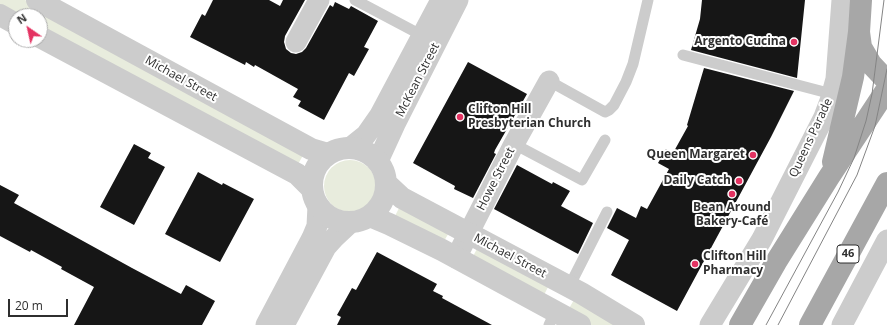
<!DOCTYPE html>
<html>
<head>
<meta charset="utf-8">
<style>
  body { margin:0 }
  #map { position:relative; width:887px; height:325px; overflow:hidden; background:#fff; font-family:"Open Sans",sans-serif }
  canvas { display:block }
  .north { position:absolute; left:8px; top:8px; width:40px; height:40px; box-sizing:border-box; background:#fff; border:1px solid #acacac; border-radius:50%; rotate:326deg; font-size:11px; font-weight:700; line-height:16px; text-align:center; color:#2f2f2f }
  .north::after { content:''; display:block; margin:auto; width:14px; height:18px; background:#e43362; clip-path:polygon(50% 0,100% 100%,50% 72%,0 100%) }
  .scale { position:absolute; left:8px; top:299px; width:60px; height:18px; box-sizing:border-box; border:2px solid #2f2f2f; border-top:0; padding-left:5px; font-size:12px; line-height:14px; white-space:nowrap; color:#2f2f2f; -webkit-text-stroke:3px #fff; paint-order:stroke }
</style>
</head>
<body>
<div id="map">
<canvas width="887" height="325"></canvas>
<div class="north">N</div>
<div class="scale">20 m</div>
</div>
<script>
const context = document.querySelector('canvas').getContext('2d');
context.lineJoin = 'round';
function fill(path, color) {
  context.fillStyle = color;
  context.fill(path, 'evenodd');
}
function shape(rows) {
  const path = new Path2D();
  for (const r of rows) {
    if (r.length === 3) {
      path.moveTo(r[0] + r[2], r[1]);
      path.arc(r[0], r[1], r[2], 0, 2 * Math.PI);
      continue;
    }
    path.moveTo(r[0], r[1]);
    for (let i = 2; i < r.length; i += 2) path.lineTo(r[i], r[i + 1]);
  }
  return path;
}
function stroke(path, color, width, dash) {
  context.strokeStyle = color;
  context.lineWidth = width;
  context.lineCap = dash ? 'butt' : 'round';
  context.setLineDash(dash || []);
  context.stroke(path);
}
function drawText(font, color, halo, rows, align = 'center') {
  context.font = font + ' "Open Sans",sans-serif';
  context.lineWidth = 4;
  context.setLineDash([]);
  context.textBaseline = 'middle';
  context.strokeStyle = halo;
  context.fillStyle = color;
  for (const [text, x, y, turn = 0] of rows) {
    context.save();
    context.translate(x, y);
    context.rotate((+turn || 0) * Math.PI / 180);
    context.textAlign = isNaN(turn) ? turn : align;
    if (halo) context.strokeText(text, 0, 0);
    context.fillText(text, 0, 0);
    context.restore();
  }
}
const green = shape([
  [0,0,25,0,306,150,297,166,40,27,40,16,19,16,0,6],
  [350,186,26],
  [401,204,451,229,443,243,394,218],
  [479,245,550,283,542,299,471,260],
  [575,298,620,325,591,325,567,312]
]);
const building = shape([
  [213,0,269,0,280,6,283,0,305,0,285,36,284,42,286,49,291,53,296,54,302,52,306,48,330,5,333,7,335,2,349,9,351,6,378,21,364,47,369,49,354,76,349,73,324,120,298,106,301,101,293,97,298,89,255,65,254,67,246,62,245,65,190,37,202,14,205,16],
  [702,0,805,0,797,78,691,50,700,19],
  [468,62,527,94,495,150,494,153,496,154,473,198,454,189,455,186,413,163],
  [704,68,794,91,771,137,677,311,611,275,629,240,607,228,617,208,636,218,641,206,647,209,669,169,658,163,666,149,673,153,688,126,687,125],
  [134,144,151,153,148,158,165,167,134,225,100,207],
  [517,165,552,184,553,182,570,191,561,206,593,223,578,254,494,209],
  [198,172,222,185,223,183,254,199,220,262,165,234],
  [0,185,19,195,14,203,132,268,181,294,186,285,215,301,202,325,74,325,94,287,61,269,62,267,31,250,30,252,0,236],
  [377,252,437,284,433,291,443,296,442,298,492,325,337,325,341,317,337,315,352,288,356,290]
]);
const service = shape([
  [355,0,425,37],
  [683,55,832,94],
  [549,81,605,112,609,110,614,105,626,82,633,64,648,0],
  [514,144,582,180,605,140],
  [569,287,607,212],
  [549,325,555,312]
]);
const minor = shape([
  [296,42,319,0],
  [351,147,366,135,380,115,441,0],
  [378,161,395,124,458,0],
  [456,258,514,144,549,81],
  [266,325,312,238,317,226,318,206],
  [284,325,326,247,335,237,351,222],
  [710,325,762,239,824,117,830,101,836,79,842,0],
  [842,325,887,240]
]);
const tertiary = shape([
  [37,0,287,136,311,149,328,154],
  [0,15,16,24],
  [40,37,297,174,311,188],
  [349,185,37],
  [387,184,402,198,581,293,634,325],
  [370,216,389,224,442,250,580,325]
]);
const primary = shape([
  [861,0,859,32,861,47,871,64,887,81],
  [833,162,853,77,859,32],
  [740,325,776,262,829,177,887,89],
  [810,325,887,183]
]);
const tram = shape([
  [766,325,838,192,854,158,866,121,872,94,884,0],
  [778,325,857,175,875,126,887,69]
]);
const markers = [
  [794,42,4,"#e43362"],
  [460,117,4,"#e43362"],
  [753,155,4,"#e43362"],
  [739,181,4,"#e43362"],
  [732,194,4,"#e43362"],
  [695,264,4,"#e43362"]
];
const shields = [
  [848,254,22]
];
const shieldNames = [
  ["46",848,254]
];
const poiNames = [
  ["Argento Cucina",786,42],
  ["Clifton Hill",468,110,"left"],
  ["Presbyterian Church",468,124,"left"],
  ["Queen Margaret",745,155],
  ["Daily Catch",731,181],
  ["Bean Around",732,208,"center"],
  ["Bakery-Café",732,222,"center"],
  ["Clifton Hill",703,257,"left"],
  ["Pharmacy",703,271,"left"]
];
const streetNames = [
  ["Michael Street",181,79,29],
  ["McKean Street",418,80,-63],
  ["Queens Parade",811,138,-65],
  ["Howe Street",496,179,-63],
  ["Michael Street",510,256,28]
];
fill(green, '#e8ecdd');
fill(building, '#161616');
stroke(service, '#ccc', 11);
stroke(minor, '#ccc', 21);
stroke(tertiary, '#ccc', 22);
stroke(primary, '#a7a7a7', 22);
stroke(tram, '#848484', 1);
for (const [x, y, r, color] of markers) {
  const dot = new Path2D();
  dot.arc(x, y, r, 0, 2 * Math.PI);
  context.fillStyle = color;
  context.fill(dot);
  stroke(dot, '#fff', 1.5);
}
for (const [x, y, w] of shields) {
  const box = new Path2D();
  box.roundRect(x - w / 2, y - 9, w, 18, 3);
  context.fillStyle = '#fff';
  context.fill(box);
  stroke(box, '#2f2f2f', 1);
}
drawText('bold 11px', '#2f2f2f', null, shieldNames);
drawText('bold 12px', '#2f2f2f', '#fff', poiNames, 'right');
drawText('12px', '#2f2f2f', '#fff', streetNames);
</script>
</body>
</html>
